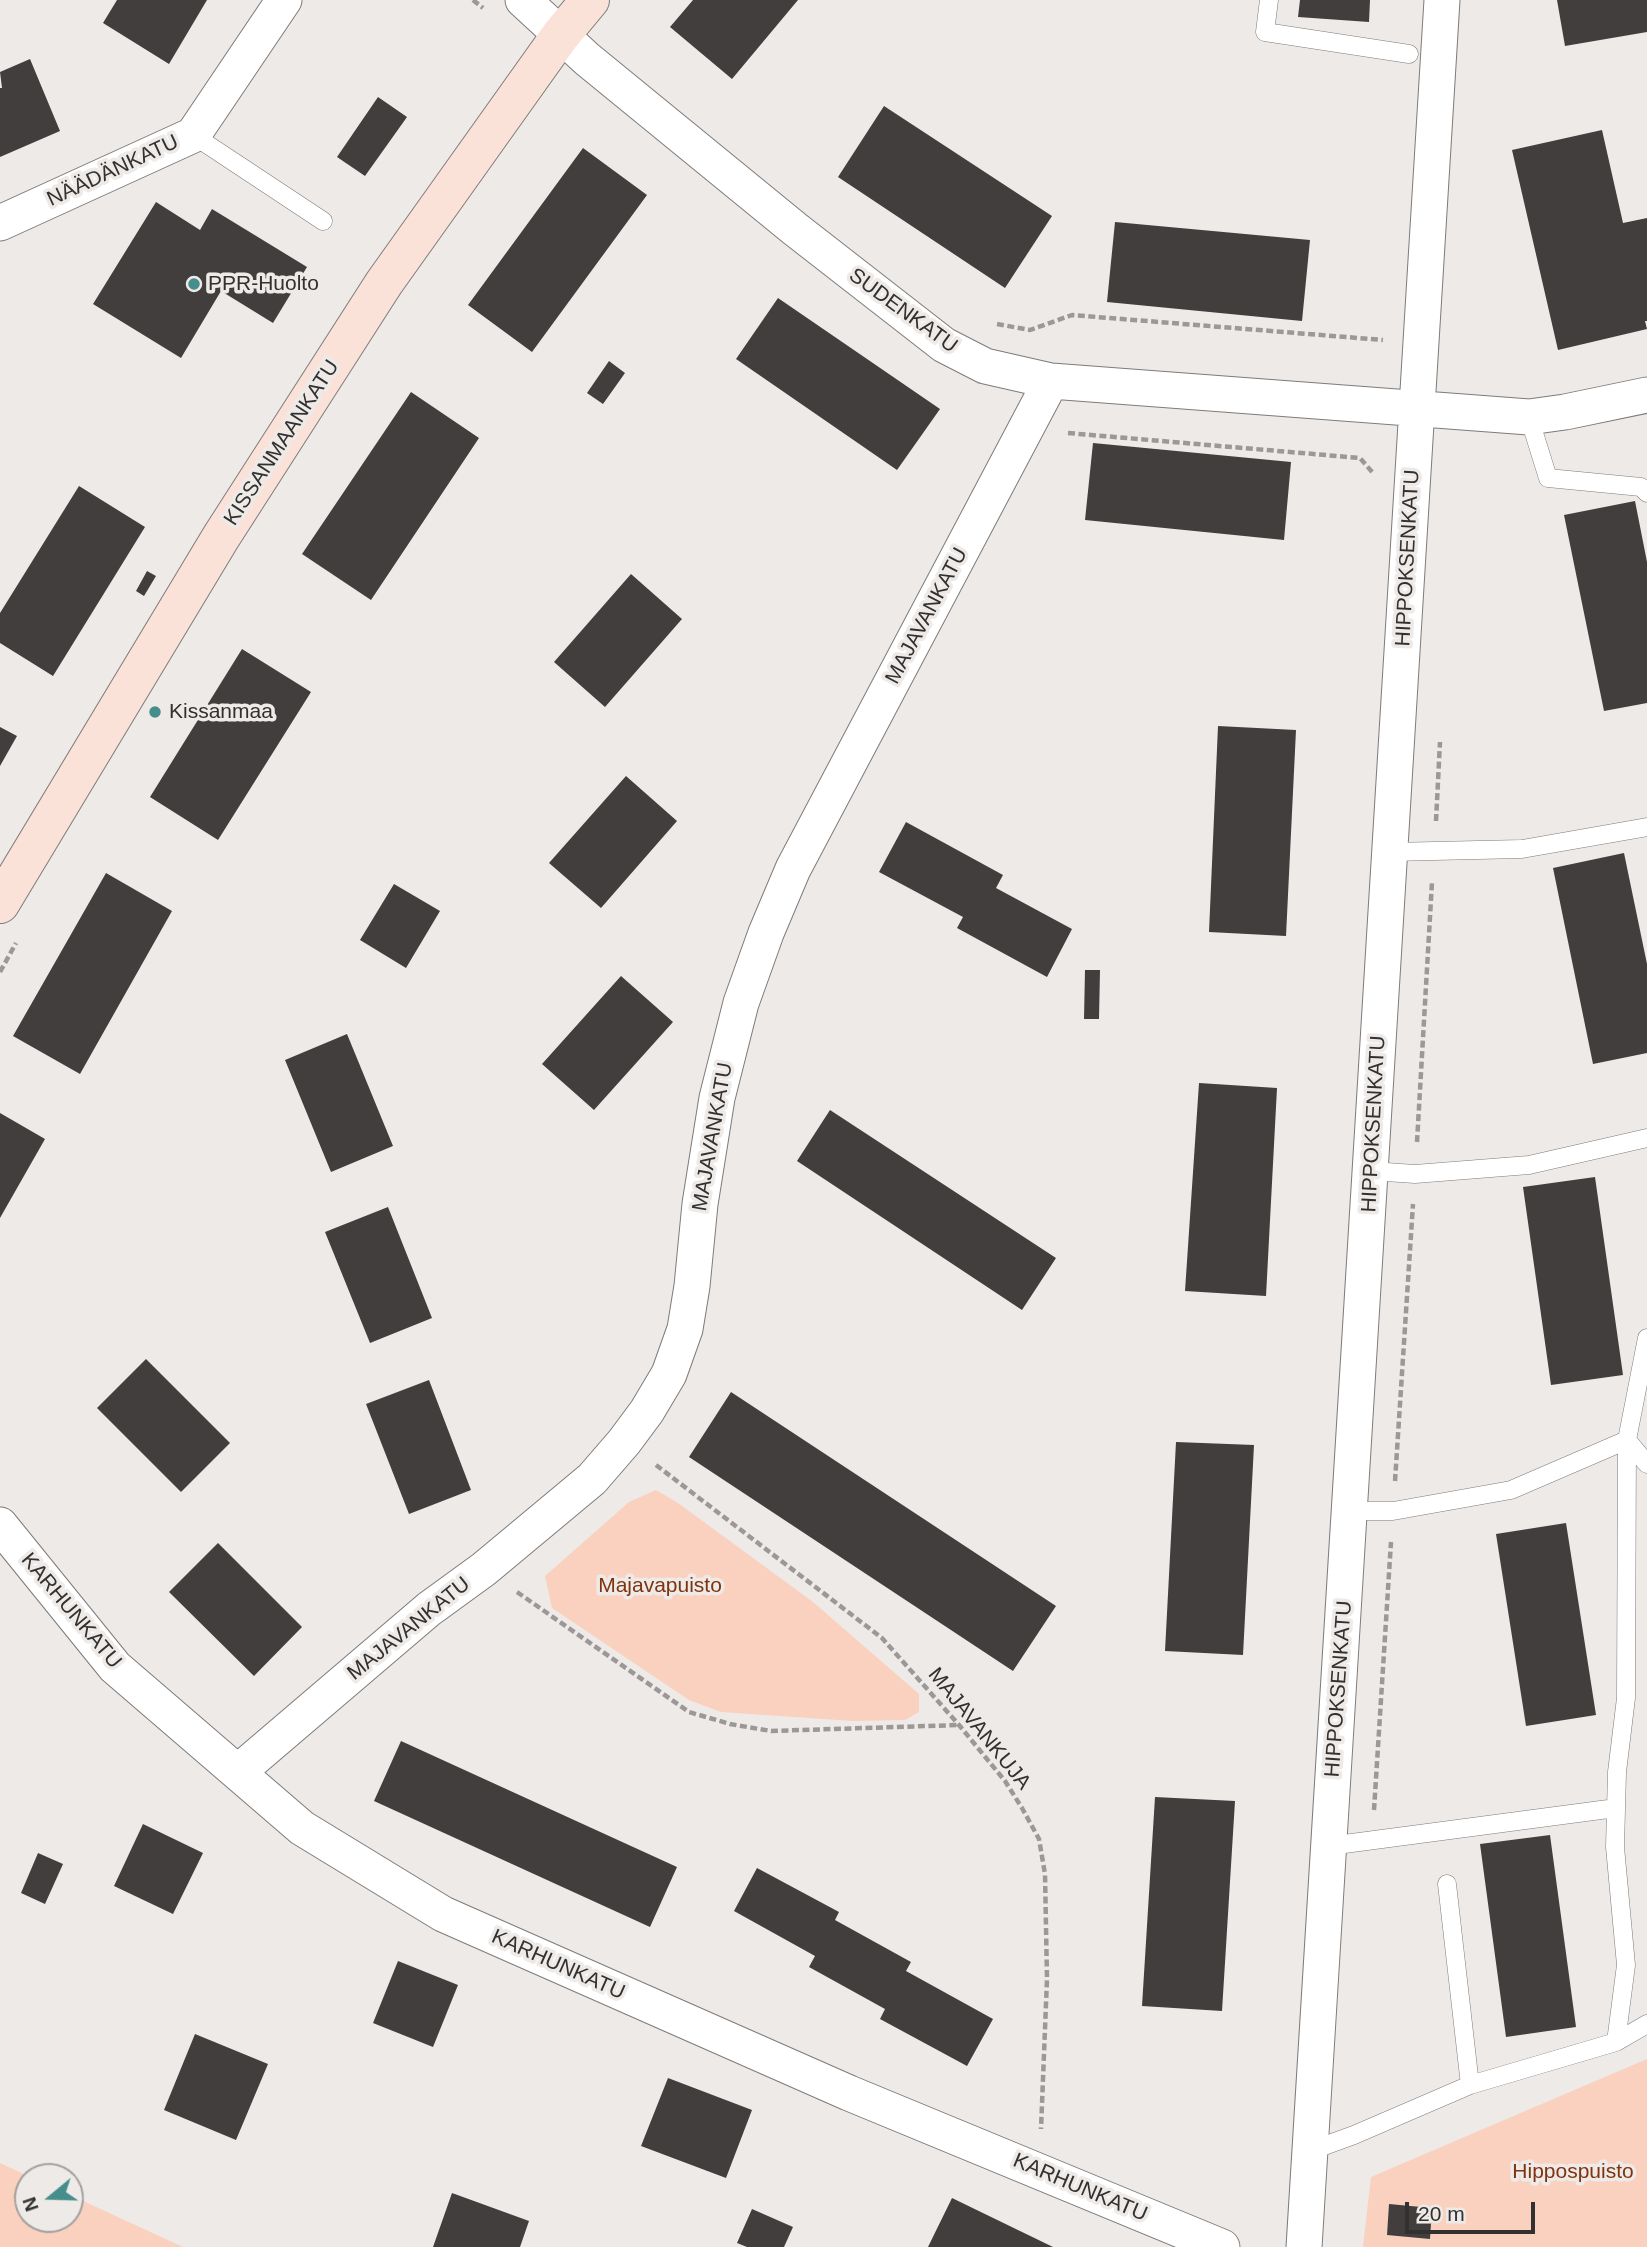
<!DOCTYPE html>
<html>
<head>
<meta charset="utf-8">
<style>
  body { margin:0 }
  #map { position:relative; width:1647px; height:2247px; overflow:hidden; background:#eeeae8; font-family:Arial,sans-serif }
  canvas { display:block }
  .north { position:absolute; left:14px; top:2163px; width:70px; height:70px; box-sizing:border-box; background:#eeeae8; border:2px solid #a3a09e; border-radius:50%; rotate:251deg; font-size:19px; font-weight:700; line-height:28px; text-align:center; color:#323130 }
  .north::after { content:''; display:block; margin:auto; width:24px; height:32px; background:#468e8c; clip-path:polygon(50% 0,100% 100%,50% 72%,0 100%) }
  .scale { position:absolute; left:1405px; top:2202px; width:130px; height:32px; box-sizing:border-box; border:4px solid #323130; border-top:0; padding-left:9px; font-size:21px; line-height:24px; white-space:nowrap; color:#323130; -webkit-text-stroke:5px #eeeae8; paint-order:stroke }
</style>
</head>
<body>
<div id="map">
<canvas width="1647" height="2247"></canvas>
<div class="north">N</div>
<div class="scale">20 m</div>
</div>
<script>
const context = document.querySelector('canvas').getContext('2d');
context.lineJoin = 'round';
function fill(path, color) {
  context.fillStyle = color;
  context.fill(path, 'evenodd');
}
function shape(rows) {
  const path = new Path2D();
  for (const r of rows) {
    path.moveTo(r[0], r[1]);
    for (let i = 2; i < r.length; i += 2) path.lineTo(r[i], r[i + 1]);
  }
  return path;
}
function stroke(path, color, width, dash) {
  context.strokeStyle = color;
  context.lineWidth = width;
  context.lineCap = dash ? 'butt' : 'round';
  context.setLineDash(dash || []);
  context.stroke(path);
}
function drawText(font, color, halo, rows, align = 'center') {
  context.font = font + ' Arial,sans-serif';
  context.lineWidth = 7;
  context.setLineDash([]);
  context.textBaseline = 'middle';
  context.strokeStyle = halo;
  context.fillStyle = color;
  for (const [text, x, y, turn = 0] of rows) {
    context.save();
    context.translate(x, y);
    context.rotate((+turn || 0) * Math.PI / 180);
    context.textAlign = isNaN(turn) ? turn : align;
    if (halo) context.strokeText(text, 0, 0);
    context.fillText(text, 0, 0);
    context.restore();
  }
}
const green = shape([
  [656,1490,678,1503,813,1602,919,1694,919,1712,905,1720,853,1721,721,1712,689,1700,552,1608,545,1576,629,1502],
  [1647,2059,1647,2247,1363,2247,1371,2177],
  [0,2163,30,2177,28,2177,28,2219,70,2219,70,2195,183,2247,0,2247]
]);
const building = shape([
  [117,0,207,0,169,64,103,23],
  [693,0,798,0,732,79,670,27],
  [1300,0,1370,0,1369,22,1298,17],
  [1557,0,1647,0,1647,32,1565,46],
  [30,59,60,131,0,157,0,88,2,88,0,72],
  [378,97,407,117,365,176,337,157],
  [884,106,1052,216,1005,288,838,177],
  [1602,130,1623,223,1647,218,1647,321,1645,321,1647,329,1558,350,1512,150],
  [583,148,647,195,532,352,468,305],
  [156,202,200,230,212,209,307,267,273,323,221,291,181,358,93,304],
  [1115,222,1310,240,1302,321,1107,302],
  [778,298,940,409,897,470,736,359],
  [609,361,625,373,603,404,587,393],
  [411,392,479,438,371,600,302,554],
  [1093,443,1291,462,1284,540,1085,520],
  [79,486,145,527,53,676,0,643,0,613],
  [1635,501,1647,562,1647,703,1604,711,1564,515],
  [147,571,156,576,144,596,136,591],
  [631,574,682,619,605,707,554,662],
  [242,649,311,692,218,840,150,797],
  [1218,726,1296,730,1286,936,1209,932],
  [0,727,17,736,0,766],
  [626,776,677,821,601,908,549,863],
  [906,822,1003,875,996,888,1072,929,1047,977,957,928,963,917,879,872],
  [1624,853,1647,964,1647,1053,1593,1064,1553,868],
  [106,873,172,911,80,1074,13,1036],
  [394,884,440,911,406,968,360,940],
  [1085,970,1100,970,1099,1019,1084,1019],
  [621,976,673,1022,594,1110,542,1064],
  [347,1034,393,1146,331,1172,285,1060],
  [1199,1083,1277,1088,1266,1296,1185,1291],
  [830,1110,1056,1258,1022,1310,797,1161],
  [0,1113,45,1139,0,1218],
  [1595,1177,1623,1375,1551,1385,1523,1187],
  [388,1207,432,1318,370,1343,325,1232],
  [146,1359,230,1443,181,1492,97,1408],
  [429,1380,471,1490,409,1514,366,1404],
  [731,1392,1056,1606,1013,1671,689,1457],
  [1176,1442,1254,1445,1243,1655,1165,1651],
  [1566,1523,1596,1715,1526,1726,1496,1534],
  [218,1543,302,1627,254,1676,169,1592],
  [401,1741,677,1867,650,1927,374,1801],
  [1155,1797,1235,1801,1222,2011,1142,2006],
  [143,1824,203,1853,173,1914,114,1886],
  [1550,1835,1576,2027,1506,2037,1480,1844],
  [38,1853,63,1864,45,1904,21,1893],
  [757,1868,839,1912,835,1920,911,1962,906,1971,993,2019,967,2066,880,2019,885,2009,809,1967,815,1956,734,1911],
  [398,1961,458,1985,433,2047,373,2023],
  [195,2034,268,2064,236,2140,164,2110],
  [668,2078,752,2110,726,2178,641,2146],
  [452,2193,529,2221,520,2247,433,2247],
  [952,2198,1053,2247,928,2247],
  [1389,2204,1432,2208,1430,2239,1387,2235],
  [752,2209,793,2227,784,2247,747,2247,737,2243]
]);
const path = shape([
  [473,0,483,8],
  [997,324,1030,330,1072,315,1383,340],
  [1068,433,1360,458,1373,473],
  [1436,821,1440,742],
  [0,972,16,943],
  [1417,1142,1432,882],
  [656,1465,882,1638,959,1725,1005,1781,1022,1808,1039,1839,1045,1874,1047,1979,1041,2129],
  [1395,1481,1413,1204],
  [517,1592,689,1712,730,1724,771,1731,959,1725],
  [1374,1810,1391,1542]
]);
const lane = shape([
  [1269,0,1265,32,1409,54],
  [193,135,323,221],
  [1529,417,1548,478,1641,487,1647,493],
  [1390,852,1522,849,1647,827],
  [1371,1171,1415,1174,1529,1165,1647,1138],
  [1627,1440,1647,1464],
  [1350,1511,1393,1511,1511,1490,1627,1440],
  [1329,1846,1616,1808],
  [1616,2042,1626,1965,1615,1847,1617,1772,1626,1698,1627,1440,1647,1338],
  [1470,2085,1616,2042,1647,2024],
  [1310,2151,1354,2135,1470,2085,1447,1884]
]);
const street = shape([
  [523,0,587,59,795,229,944,345,985,366,1051,381,1529,417,1565,412,1647,395],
  [0,223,193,135,284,0],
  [0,1525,115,1667,302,1828,443,1914,849,2093,1222,2247],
  [238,1772,429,1609,484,1569,592,1479,624,1442,647,1411,669,1374,685,1329,692,1286,700,1204,717,1098,741,1003,766,933,793,869,1051,381],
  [1304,2247,1442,0]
]);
const secondary = shape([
  [0,904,221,537,384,283,560,36,590,0]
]);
const markers = [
  [194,284,7,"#468e8c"],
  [155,712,7,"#468e8c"]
];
const streetNames = [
  ["NÄÄDÄNKATU",113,171,-25],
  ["SUDENKATU",903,311,36],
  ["KISSANMAANKATU",282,443,-57],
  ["HIPPOKSENKATU",1408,558,-87],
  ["MAJAVANKATU",927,616,-62],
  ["HIPPOKSENKATU",1374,1124,-87],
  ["MAJAVANKATU",713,1137,-80],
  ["KARHUNKATU",71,1611,50],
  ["MAJAVANKATU",409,1629,-39],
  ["HIPPOKSENKATU",1339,1689,-86],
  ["MAJAVANKUJA",979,1729,51],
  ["KARHUNKATU",558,1965,24],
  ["KARHUNKATU",1080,2188,23]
];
const poiNames = [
  ["PPR-Huolto",208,284],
  ["Kissanmaa",169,712]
];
const parkNames = [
  ["Majavapuisto",660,1586],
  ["Hippospuisto",1573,2172]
];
fill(green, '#fad0bf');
fill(building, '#413e3d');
stroke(lane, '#7e7b79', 19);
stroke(street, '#7e7b79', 37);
stroke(secondary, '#7e7b79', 40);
stroke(path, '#9b9897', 4.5, [7, 3.5]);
stroke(lane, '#fff', 18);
stroke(street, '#fff', 35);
stroke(secondary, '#fae2d8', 38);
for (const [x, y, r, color] of markers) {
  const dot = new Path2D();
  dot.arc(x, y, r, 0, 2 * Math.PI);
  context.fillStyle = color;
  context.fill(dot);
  stroke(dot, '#eeeae8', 2.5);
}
drawText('21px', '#323130', '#eeeae8', streetNames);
drawText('21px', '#323130', '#eeeae8', poiNames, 'left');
drawText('21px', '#7f340f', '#eeeae8', parkNames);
</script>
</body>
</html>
